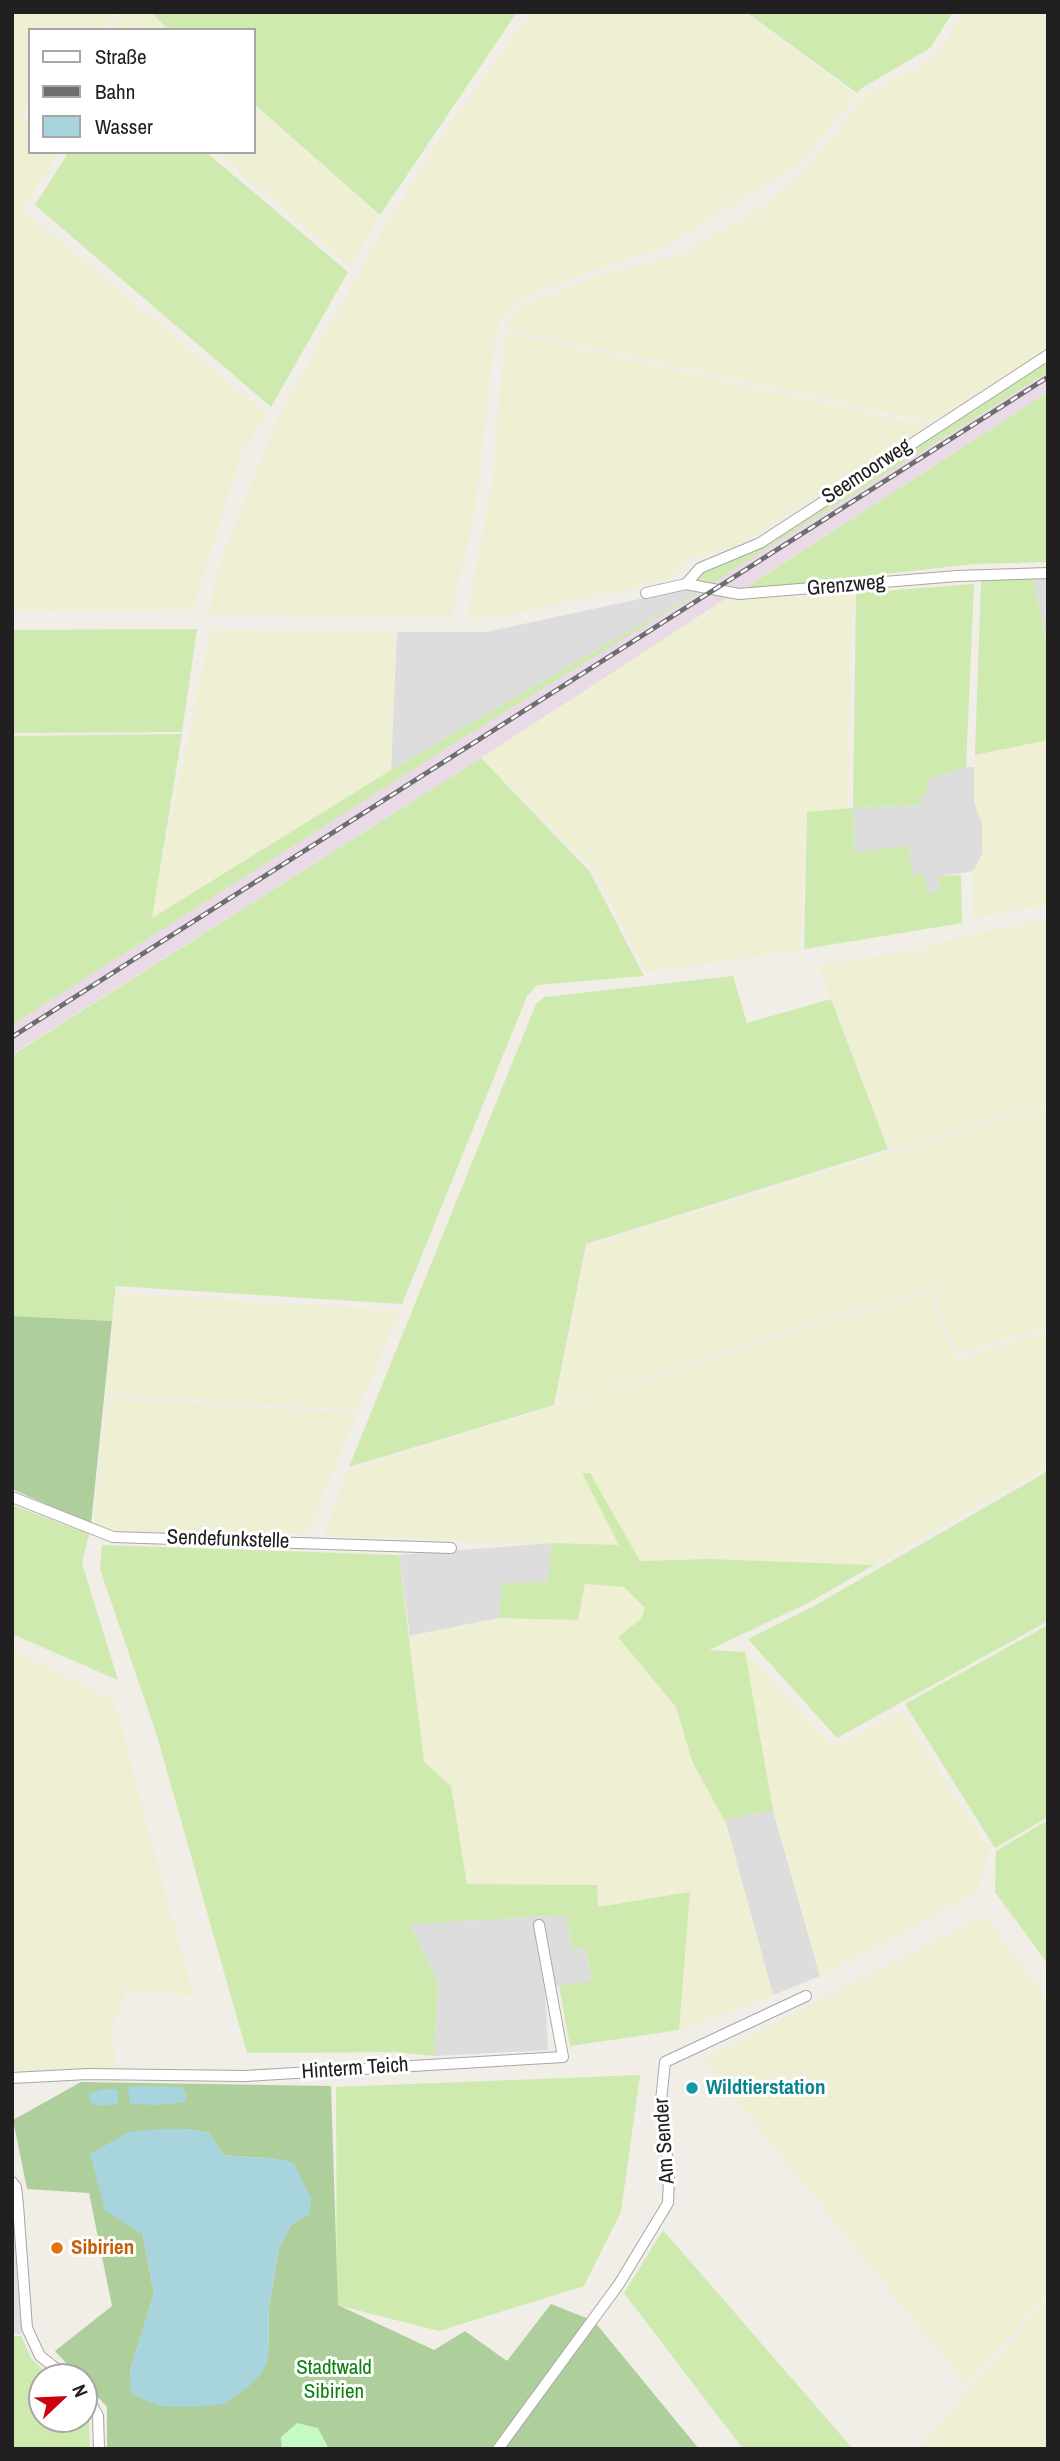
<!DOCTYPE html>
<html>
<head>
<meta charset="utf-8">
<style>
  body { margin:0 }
  #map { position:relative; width:1060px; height:2461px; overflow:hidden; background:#f1ede7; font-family:"Archivo Narrow",sans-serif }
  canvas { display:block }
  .frame { position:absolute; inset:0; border:14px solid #202020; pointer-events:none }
  .legend { position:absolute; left:28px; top:28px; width:228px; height:126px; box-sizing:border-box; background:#fff; border:2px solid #a6a6a6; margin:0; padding:9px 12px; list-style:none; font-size:21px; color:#202020 }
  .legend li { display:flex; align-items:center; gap:14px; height:35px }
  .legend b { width:35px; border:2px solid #a6a6a6 }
  .north { position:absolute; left:28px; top:2363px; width:70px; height:70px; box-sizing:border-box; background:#fff; border:2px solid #a6a6a6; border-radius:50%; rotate:67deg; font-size:19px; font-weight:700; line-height:28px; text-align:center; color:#202020 }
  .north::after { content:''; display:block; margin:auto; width:24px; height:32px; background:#ce020e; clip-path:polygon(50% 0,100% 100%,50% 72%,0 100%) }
</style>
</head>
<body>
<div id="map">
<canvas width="1060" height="2461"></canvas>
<div class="frame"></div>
<ul class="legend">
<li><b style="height:9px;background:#fff"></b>Straße</li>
<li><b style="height:9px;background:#6e6e6e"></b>Bahn</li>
<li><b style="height:19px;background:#a8d4dd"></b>Wasser</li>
</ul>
<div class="north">N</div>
</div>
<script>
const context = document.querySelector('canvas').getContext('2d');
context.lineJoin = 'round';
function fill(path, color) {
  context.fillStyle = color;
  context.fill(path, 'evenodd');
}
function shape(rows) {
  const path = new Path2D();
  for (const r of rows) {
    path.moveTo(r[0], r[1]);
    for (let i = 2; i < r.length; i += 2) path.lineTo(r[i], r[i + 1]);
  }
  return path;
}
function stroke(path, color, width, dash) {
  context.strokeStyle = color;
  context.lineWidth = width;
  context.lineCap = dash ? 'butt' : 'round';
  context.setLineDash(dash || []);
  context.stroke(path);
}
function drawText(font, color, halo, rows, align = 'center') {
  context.font = font + ' "Archivo Narrow",sans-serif';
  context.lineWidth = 6;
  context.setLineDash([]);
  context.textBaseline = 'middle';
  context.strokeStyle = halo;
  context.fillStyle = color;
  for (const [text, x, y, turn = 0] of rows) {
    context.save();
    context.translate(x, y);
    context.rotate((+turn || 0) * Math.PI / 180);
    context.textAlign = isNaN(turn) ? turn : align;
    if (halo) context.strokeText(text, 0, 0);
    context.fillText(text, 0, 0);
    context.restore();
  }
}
const residential = shape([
  [1033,577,1048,577,1048,650],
  [681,590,698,591,391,770,397,632,486,632],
  [966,767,974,767,974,802,982,823,982,854,974,871,940,876,940,891,927,892,912,875,855,852,853,808,919,805,919,799,928,779],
  [552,1543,547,1582,502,1583,499,1618,410,1636,399,1555],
  [773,1810,820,1976,773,1995,725,1820],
  [566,1915,572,1948,586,1948,592,1982,545,1988,548,2050,434,2056,438,1983,410,1924]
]);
const industrial = shape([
  [1048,372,1048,392,481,758,12,1054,12,1025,455,743]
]);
const farmland = shape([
  [12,12,109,12,114,16,103,30,30,30,30,104,20,114,30,123,30,152,60,152,22,209,266,414,241,454,192,610,12,611],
  [120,12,148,12,168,30,110,30],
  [532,12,743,12,856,95,800,163,664,247,598,268,513,302,496,330,474,515,451,617,209,614,216,574,277,420,383,230,441,137],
  [964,12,1048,12,1048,349,1008,376,931,422,505,328,519,308,600,275,682,254,763,207,809,167,867,93,920,66,936,55],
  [254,105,379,216,351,266,217,152,254,152],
  [505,332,925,426,918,433,736,546,688,559,669,579,504,616,467,618,493,479],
  [853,594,847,808,807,813,800,950,647,972,592,867,481,758,725,599],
  [211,629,396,633,391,770,151,919],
  [1048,740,1048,904,973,919,973,872,982,854,982,823,974,802,975,755],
  [1048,919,1048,1104,889,1149,819,965,926,949,926,945],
  [1048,1107,1048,1326,958,1354,930,1287,557,1404,588,1246,960,1131],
  [929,1291,956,1360,1048,1331,1048,1466,874,1565,708,1559,640,1561,583,1474,619,1545,324,1536,347,1471],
  [116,1293,399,1311,358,1410,107,1394],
  [107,1398,357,1414,306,1534,127,1532,93,1525],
  [585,1584,624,1587,645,1608,642,1619,618,1637,676,1707,692,1761,725,1820,773,1995,679,2030,689,1892,598,1907,597,1885,467,1884,451,1786,424,1763,410,1636,499,1618,578,1620],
  [12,1650,114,1701,193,1996,127,1991,112,2026,117,2079,12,2083],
  [745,1652,833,1748,901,1711,990,1852,976,1893,820,1976,773,1810],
  [986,1916,1048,2002,1048,2293,966,2384,703,2059],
  [1048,2299,1048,2449,919,2449,970,2388]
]);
const grass = shape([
  [150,12,517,12,380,215,254,104,254,30,169,30],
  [746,12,953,12,930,48,862,88,857,93],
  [69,152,206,152,348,272,271,407,35,205],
  [1048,359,1048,372,712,583,697,580,696,576,762,544],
  [1048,392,1048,562,974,564,742,590],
  [1033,577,1048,650,1048,740,975,755,981,580],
  [974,584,966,767,928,779,927,793,919,799,920,805,853,808,855,852,908,846,912,875,925,874,927,892,940,891,939,876,961,875,962,923,804,949,807,812,853,808,856,593],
  [698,591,699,592,455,743,12,1025,12,736,182,734,152,918,391,770],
  [197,629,182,732,12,733,12,630],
  [481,758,590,872,644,976,537,985,527,996,402,1304,116,1286,132,1134,112,1321,12,1316,12,1055],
  [733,976,747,1023,831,999,888,1149,586,1244,554,1405,349,1467,536,1004,545,997],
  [1048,1471,1048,1621,837,1738,748,1639,814,1606],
  [582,1473,590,1473,640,1561,708,1559,874,1565,810,1602,709,1650,745,1652,773,1810,725,1820,723,1818,692,1761,676,1707,618,1637,641,1619,645,1608,624,1587,585,1584,578,1620,499,1618,502,1583,547,1582,552,1543,619,1545],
  [12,1505,89,1534,82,1563,118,1680,12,1634],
  [102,1545,399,1555,424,1762,451,1786,467,1884,597,1885,598,1907,690,1892,679,2030,570,2046,559,1986,592,1981,586,1948,572,1948,566,1915,410,1924,438,1983,434,2056,396,2052,247,2053,157,1736,100,1569],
  [1048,1625,1048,1817,995,1848,905,1704],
  [1048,1820,1048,1964,995,1892,996,1851],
  [640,2075,621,2212,584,2286,439,2331,337,2305,336,2087],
  [663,2230,853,2449,743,2449,624,2293],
  [12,2336,21,2336,31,2358,50,2377,42,2377,42,2419,84,2419,84,2407,89,2419,90,2449,12,2449]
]);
const forest = shape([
  [12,1316,112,1321,91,1524,12,1489],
  [81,2082,331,2086,338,2305,434,2350,465,2331,507,2361,551,2304,594,2321,699,2449,107,2449,107,2407,84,2382,84,2377,79,2377,55,2351,112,2306,89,2193,27,2189,13,2120],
  [158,2129,187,2129,209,2133,223,2155,278,2159,310,2213,291,2225,279,2248,269,2306,268,2359,130,2371,154,2294,143,2235]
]);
const park = shape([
  [297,2423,318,2428,329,2449,282,2449,281,2437]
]);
const parking = shape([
  [12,2211,22,2334,12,2334]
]);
const water = shape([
  [142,2086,181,2087,186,2093,186,2102,159,2105,130,2104,128,2087],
  [103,2089,114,2089,118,2091,118,2104,96,2106,89,2101,90,2093],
  [158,2129,187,2129,209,2133,223,2155,278,2159,294,2163,311,2198,310,2213,291,2225,279,2248,269,2306,268,2359,262,2373,248,2387,223,2404,193,2407,160,2406,131,2394,130,2371,154,2294,143,2235,105,2210,90,2154,129,2132]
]);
const street = shape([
  [686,584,700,568,760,543,1048,355],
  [646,593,686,584,739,594,957,576,1048,573],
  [12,1497,113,1537,451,1548],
  [12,2078,88,2074,245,2076,563,2057,539,1925],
  [12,2182,16,2187,18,2205,27,2328,40,2356,67,2377],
  [84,2390,98,2416,99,2449],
  [498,2449,619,2284,668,2203,669,2176,661,2101,665,2062,806,1996]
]);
const rail = shape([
  [12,1037,1048,377]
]);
const markers = [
  [692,2088,7,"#0f9aa8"],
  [57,2248,7,"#e8710a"]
];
const streetNames = [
  ["Seemoorweg",867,472,-33],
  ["Grenzweg",846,586,-5],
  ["Sendefunkstelle",228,1540,2],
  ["Hinterm Teich",355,2069,-4],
  ["Am Sender",665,2141,-94]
];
const cultureNames = [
  ["Wildtierstation",706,2088]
];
const foodNames = [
  ["Sibirien",71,2248]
];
const parkNames = [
  ["Stadtwald",334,2368],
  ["Sibirien",334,2392]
];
fill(residential, '#dedddd');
fill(industrial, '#ead9e7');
fill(farmland, '#eeefd3');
fill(grass, '#cfeaae');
fill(forest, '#aecf9c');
fill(park, '#c5f9c6');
fill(parking, '#e0e0e0');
fill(water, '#a8d4dd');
stroke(street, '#a7a7a7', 12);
stroke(street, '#fff', 10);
stroke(rail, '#6e6e6e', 5);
stroke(rail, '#fff', 2.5, [8]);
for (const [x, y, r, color] of markers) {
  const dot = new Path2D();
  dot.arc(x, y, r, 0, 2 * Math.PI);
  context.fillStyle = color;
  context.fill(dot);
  stroke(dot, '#fff', 2.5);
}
drawText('21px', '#202020', '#fff', streetNames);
drawText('bold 21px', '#0d838f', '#fff', cultureNames, 'left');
drawText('bold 21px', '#c56008', '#fff', foodNames, 'left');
drawText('21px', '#0d8010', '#fff', parkNames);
</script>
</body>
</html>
